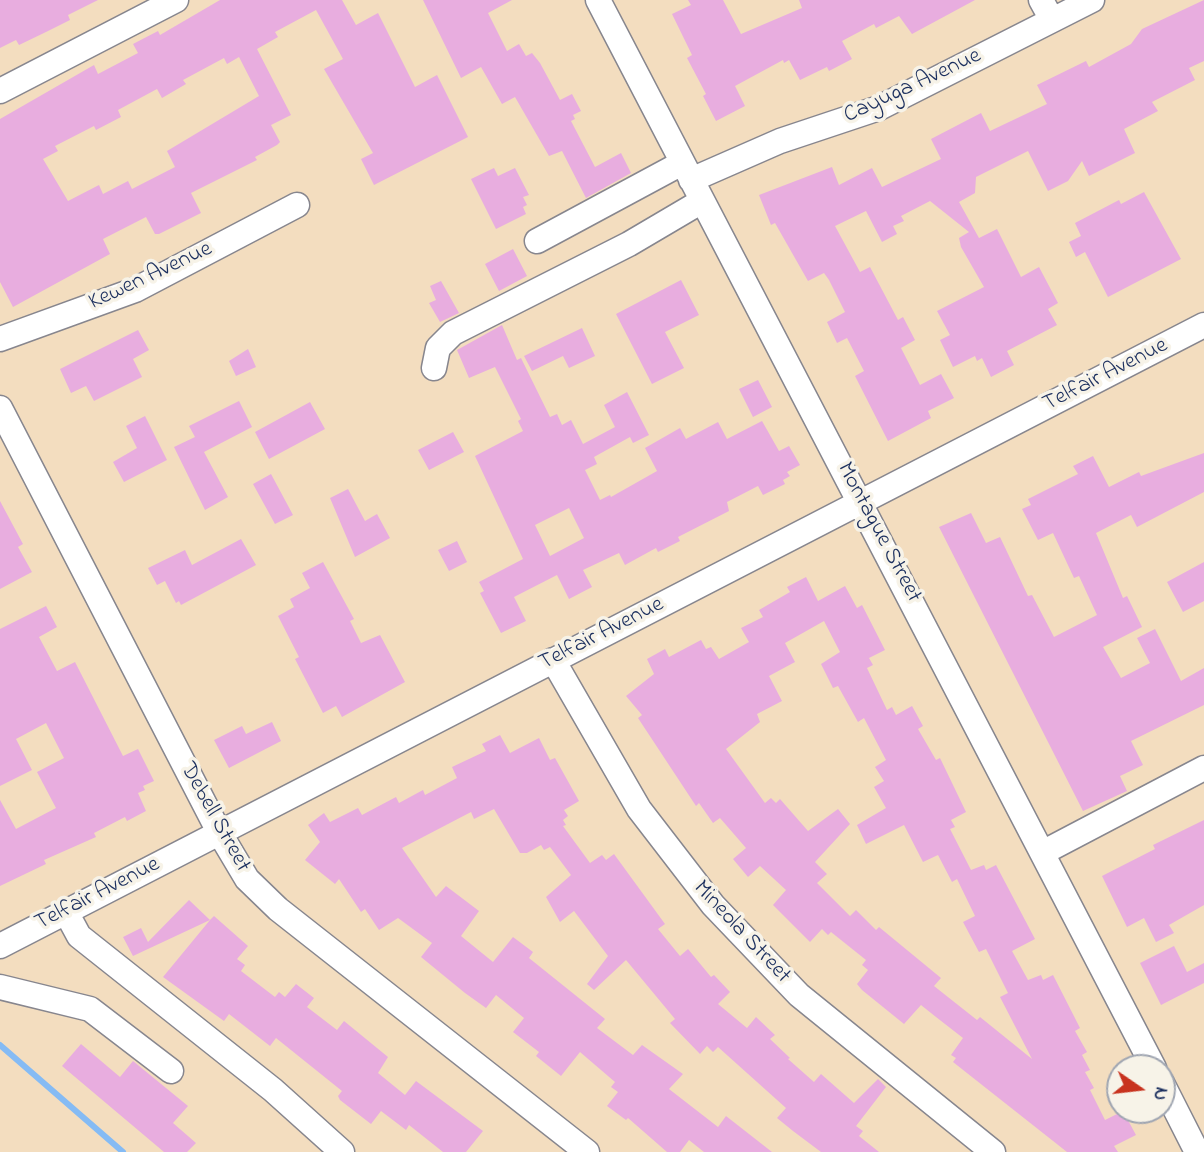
<!DOCTYPE html>
<html>
<head>
<meta charset="utf-8">
<style>
  body { margin:0 }
  #map { position:relative; width:1204px; height:1152px; overflow:hidden; background:#f3ddbf; font-family:"Indie Flower",sans-serif }
  canvas { display:block }
  .north { position:absolute; left:1106px; top:1054px; width:70px; height:70px; box-sizing:border-box; background:#f7f3e8; border:2px solid #9fa5b1; border-radius:50%; rotate:104deg; font-size:19px; font-weight:700; line-height:28px; text-align:center; color:#1b2f5e }
  .north::after { content:''; display:block; margin:auto; width:24px; height:32px; background:#c8321e; clip-path:polygon(50% 0,100% 100%,50% 72%,0 100%) }
</style>
</head>
<body>
<div id="map">
<canvas width="1204" height="1152"></canvas>
<div class="north">N</div>
</div>
<script>
const context = document.querySelector('canvas').getContext('2d');
context.lineJoin = 'round';
function shape(rows) {
  const path = new Path2D();
  for (const r of rows) {
    path.moveTo(r[0], r[1]);
    for (let i = 2; i < r.length; i += 2) path.lineTo(r[i], r[i + 1]);
  }
  return path;
}
function stroke(path, color, width, dash) {
  context.strokeStyle = color;
  context.lineWidth = width;
  context.lineCap = dash ? 'butt' : 'round';
  context.setLineDash(dash || []);
  context.stroke(path);
}
function fill(path, color) {
  context.fillStyle = color;
  context.fill(path, 'evenodd');
}
function drawText(font, color, halo, rows, align = 'center') {
  context.font = font + ' "Indie Flower",sans-serif';
  context.lineWidth = 7;
  context.setLineDash([]);
  context.textBaseline = 'middle';
  context.strokeStyle = halo;
  context.fillStyle = color;
  for (const [text, x, y, turn = 0] of rows) {
    context.save();
    context.translate(x, y);
    context.rotate((+turn || 0) * Math.PI / 180);
    context.textAlign = isNaN(turn) ? turn : align;
    if (halo) context.strokeText(text, 0, 0);
    context.fillText(text, 0, 0);
    context.restore();
  }
}
const stream = shape([
  [0,1045,123,1152]
]);
const building = shape([
  [0,0,98,0,68,15,70,20,46,32,19,45,16,40,0,48],
  [220,0,342,0,356,25,378,13,415,87,437,75,468,137,374,185,361,159,373,153,324,69,343,59,316,10,275,32,278,37,257,49,291,115,271,125,280,142,277,145,255,157,257,160,191,193,201,213,159,234,155,234,146,217,103,239,110,254,13,307,0,282,0,119,94,65,98,74,138,53,133,44,158,31,160,35],
  [239,57,259,96,167,151,175,167,132,189,128,181,103,194,99,185,68,201,43,159,58,151,55,146,94,126,96,130,121,117,118,110,157,89,162,98,186,84,183,80,224,58,227,64],
  [423,0,512,0,488,13,507,51,519,44,526,56,532,53,540,63,560,100,572,94,581,111,573,115,575,119,571,121,595,167,621,153,631,173,586,198,562,151,549,156,515,97,502,104,481,67,461,78],
  [688,0,723,0,741,34,802,8,799,0,975,0,912,34,899,16,876,28,874,24,842,41,852,59,829,71,827,67,800,80,789,60,784,63,783,60,735,86,745,106,716,121,703,96,706,94,687,58,692,55,672,14,691,5],
  [1204,0,1204,61,1189,68,1195,80,1152,102,1158,111,1124,129,1135,153,1089,176,1082,161,1068,181,1048,191,1028,151,976,177,975,193,959,202,979,238,997,229,1021,277,1039,267,1058,303,1048,309,1057,325,1007,351,1014,365,991,377,982,358,977,361,975,356,953,367,940,340,950,335,937,311,984,287,961,247,959,238,969,232,930,201,901,216,904,221,893,226,897,234,882,242,866,211,835,226,860,272,870,267,898,320,903,317,915,340,901,348,920,385,941,374,954,398,928,411,931,418,888,441,855,376,864,371,847,338,837,343,827,322,845,312,829,280,824,273,808,281,775,223,771,225,759,195,832,167,839,185,872,168,882,187,941,159,931,139,981,113,990,131,1047,104,1037,85,1086,61,1089,67,1131,44,1142,29],
  [494,168,498,176,515,168,529,195,523,197,527,205,523,207,526,214,496,229,471,179],
  [1144,192,1181,259,1108,297,1085,252,1076,257,1069,242,1081,236,1075,223,1119,200,1121,204],
  [513,249,527,276,499,291,485,264],
  [681,280,699,315,665,332,684,368,652,384,616,314],
  [441,281,459,313,440,322,429,303,436,300,430,286],
  [502,325,517,360,521,358,550,417,557,414,562,425,571,420,583,444,615,427,604,405,627,392,649,435,633,443,630,437,594,457,597,464,585,470,600,500,610,495,611,497,657,471,645,448,680,428,686,439,718,422,727,439,762,421,779,451,789,446,800,465,787,472,790,476,783,480,785,484,763,495,758,486,727,502,729,511,678,537,680,541,658,552,656,548,625,565,619,553,583,570,592,587,569,599,557,575,514,597,526,621,501,633,480,593,484,591,479,582,523,559,475,456,523,431,518,421,521,419,495,367,469,378,457,350],
  [569,508,584,538,550,556,535,525],
  [582,328,595,356,569,368,563,356,532,371,524,356],
  [138,330,149,350,133,359,142,377,94,401,86,386,71,393,60,369],
  [248,349,256,367,236,376,229,361],
  [758,380,772,407,753,417,739,389],
  [239,401,252,427,204,452,228,497,205,510,174,447,195,437,189,426],
  [310,402,325,429,269,459,255,432],
  [145,416,167,460,124,482,113,462,137,448,126,426],
  [453,432,464,452,429,470,418,450],
  [1204,453,1204,492,1137,527,1131,515,1096,533,1123,598,1127,596,1142,627,1103,647,1121,678,1150,663,1137,638,1155,629,1181,681,1204,668,1204,705,1131,741,1143,765,1120,776,1127,791,1083,811,939,527,971,513,986,543,1000,537,1028,596,1032,595,1054,637,1097,615,1079,576,1074,578,1053,533,1038,540,1022,509,1031,505,1028,499,1078,474,1073,466,1093,456,1109,487,1139,472,1141,476],
  [271,474,293,515,275,524,253,484],
  [348,489,365,521,377,514,390,538,355,557,330,498],
  [0,501,23,544,18,547,32,572,0,589],
  [241,539,256,565,181,605,179,601,176,603,165,581,157,585,148,568,185,550,192,565],
  [457,541,467,562,449,571,438,550],
  [323,562,354,619,350,621,361,643,380,635,405,682,342,717,336,706,323,713,295,659,299,657,278,616,294,607,290,599,310,588,302,573],
  [1204,562,1204,601,1183,612,1167,582],
  [806,577,818,601,845,586,857,608,862,605,885,650,869,658,873,665,867,668,887,710,892,707,896,715,912,706,923,726,918,729,936,760,940,758,966,812,951,820,955,827,950,829,971,870,984,865,986,870,996,865,1035,939,1012,951,1028,980,1041,975,1043,980,1053,975,1080,1028,1075,1031,1087,1052,1082,1055,1090,1070,1085,1072,1094,1088,1090,1090,1105,1120,1123,1111,1136,1135,1114,1146,1118,1152,1067,1152,953,1062,956,1058,951,1055,963,1038,936,1017,921,1005,904,1024,862,990,857,984,868,970,862,965,866,960,831,932,828,935,822,929,810,942,773,905,786,890,760,866,748,877,733,859,746,848,720,818,713,823,699,803,696,806,638,718,642,715,626,696,654,674,647,659,665,649,669,657,701,640,706,649,711,647,719,659,749,642,741,628,763,617,759,610,790,592,787,587],
  [824,621,840,652,821,664,833,688,838,686,858,722,864,718,886,760,875,767,884,781,874,787,886,808,857,825,866,844,904,825,923,862,938,855,952,882,957,879,975,916,963,922,979,952,986,949,1008,993,1000,997,1032,1059,980,1017,977,1020,934,986,941,978,879,927,876,930,856,910,850,916,817,883,827,874,815,862,850,824,838,809,808,831,780,799,776,803,771,798,765,803,726,749,760,722,757,714,782,701,769,676,795,662,785,643],
  [46,606,57,627,39,637,57,671,75,662,123,756,138,749,154,781,143,786,145,790,138,793,146,811,127,821,125,817,94,833,96,837,44,860,46,864,0,886,0,800,16,829,56,808,37,772,64,758,46,723,16,739,32,770,0,786,0,629],
  [272,722,281,741,229,768,214,740,242,726,246,734],
  [500,735,510,753,539,738,550,760,555,758,579,801,564,810,568,816,563,820,566,825,563,826,590,863,602,855,606,860,614,854,665,924,658,929,680,956,688,949,711,977,714,975,730,992,718,1004,747,1028,756,1017,775,1035,770,1039,790,1058,788,1059,814,1082,821,1074,854,1103,878,1079,886,1087,856,1126,863,1131,859,1136,879,1152,821,1152,793,1131,777,1118,786,1108,718,1047,713,1052,707,1046,700,1054,670,1023,675,1019,626,960,594,990,587,984,608,956,574,911,560,922,546,897,571,875,550,847,544,850,541,845,527,853,520,853,494,809,474,819,471,812,402,848,436,897,446,886,479,911,461,936,493,962,513,937,533,952,529,958,605,1019,597,1028,633,1055,642,1045,683,1074,669,1089,718,1127,726,1116,772,1152,704,1152,689,1140,680,1152,667,1152,628,1118,626,1120,607,1106,618,1092,611,1087,615,1082,580,1052,561,1076,536,1056,539,1052,513,1032,524,1018,496,995,486,1008,465,993,421,957,432,943,398,918,379,930,365,909,361,912,339,879,335,884,305,860,320,842,308,825,324,813,330,822,358,808,362,815,396,797,399,803,423,790,425,795,457,778,452,767,486,751,482,744],
  [1204,820,1204,905,1169,925,1174,933,1156,942,1144,918,1127,927,1102,876,1155,849,1153,845],
  [189,900,210,920,214,916,248,946,237,959,245,965,241,971,275,997,279,992,285,997,296,984,314,998,307,1007,337,1030,344,1021,388,1057,378,1073,405,1095,416,1081,483,1131,466,1152,443,1152,409,1125,406,1130,381,1111,371,1124,340,1100,338,1096,342,1091,276,1038,270,1046,229,1014,224,1021,163,977,210,920,133,956,123,937,141,928,148,942],
  [1174,946,1187,972,1204,963,1204,983,1161,1005,1140,963],
  [81,1044,120,1077,133,1061,188,1106,173,1123,196,1143,187,1152,164,1152,62,1066]
]);
const minor = shape([
  [598,0,1154,1068],
  [1041,0,1052,20],
  [0,91,176,0],
  [691,180,780,141,879,108,1092,0],
  [537,241,682,163],
  [0,339,135,290,297,205],
  [434,368,438,348,453,333,629,244,702,201],
  [0,408,219,832,247,879,278,909,587,1152],
  [553,660,639,809,713,905,799,995,993,1152],
  [1044,852,1204,768],
  [66,912,79,936,273,1090,342,1152],
  [0,946,1204,325],
  [0,987,90,1009,171,1071],
  [1162,1083,1197,1152]
]);
const streetNames = [
  ["Cayuga Avenue",913,87,-25],
  ["Kewen Avenue",151,277,-25],
  ["Telfair Avenue",1106,376,-27],
  ["Montague Street",878,533,62],
  ["Telfair Avenue",602,635,-27],
  ["Debell Street",214,818,61],
  ["Telfair Avenue",98,895,-27],
  ["Mineola Street",741,933,47]
];
stroke(stream, '#85bbf4', 6);
fill(building, '#e8addf');
stroke(minor, '#87868e', 27);
stroke(minor, '#fff', 24);
drawText('23px', '#1b2f5e', '#f7f3e8', streetNames);
</script>
</body>
</html>
